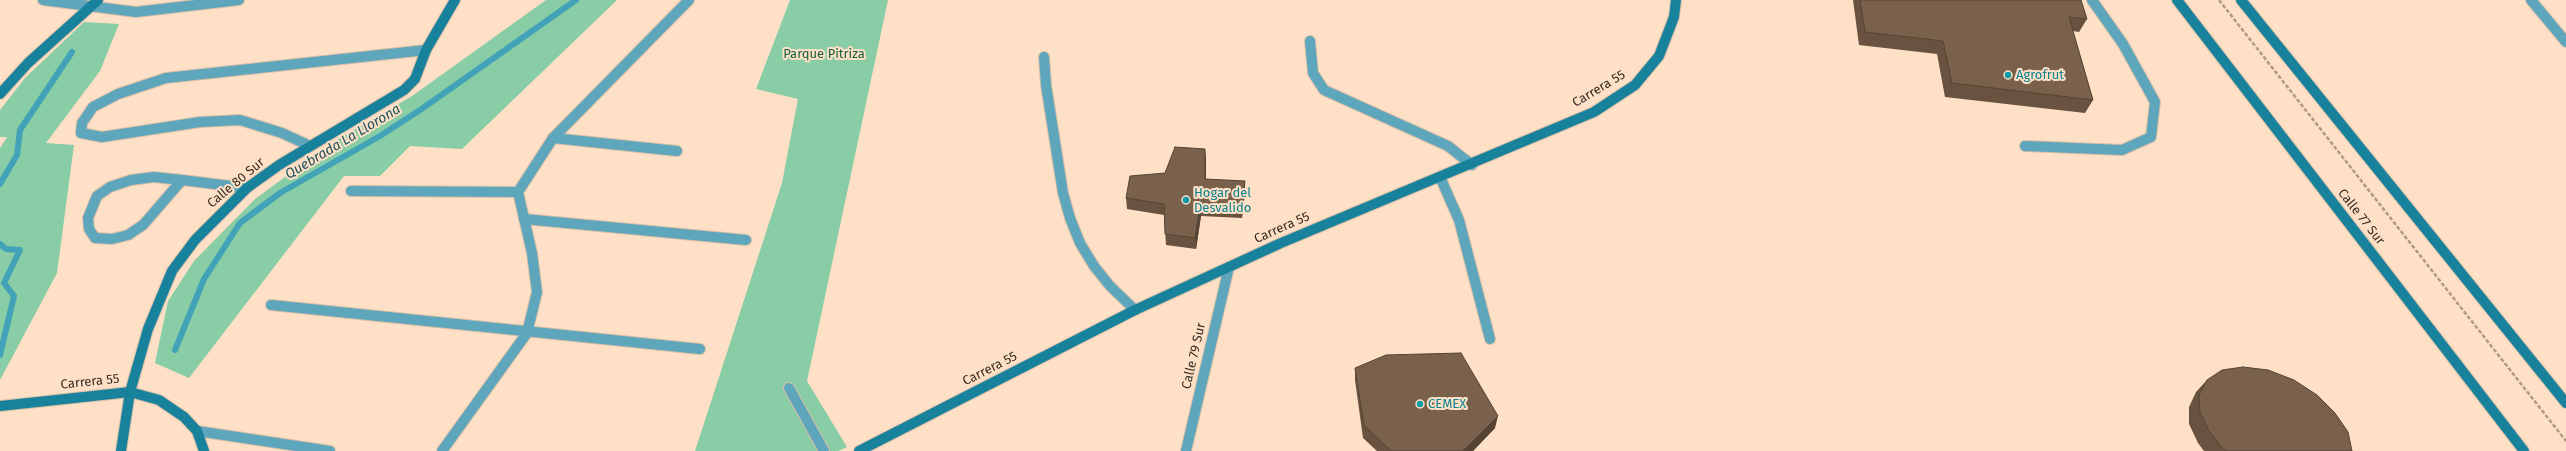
<!DOCTYPE html>
<html>
<head>
<meta charset="utf-8">
<style>
  body { margin:0 }
  canvas { display:block; background:#fde0c6 }
</style>
</head>
<body>
<canvas width="2566" height="451"></canvas>
<script>
const context = document.querySelector('canvas').getContext('2d');
context.lineJoin = 'round';
function fill(path, color) {
  context.fillStyle = color;
  context.fill(path, 'evenodd');
}
function shape(rows) {
  const path = new Path2D();
  for (const r of rows) {
    path.moveTo(r[0], r[1]);
    for (let i = 2; i < r.length; i += 2) path.lineTo(r[i], r[i + 1]);
  }
  return path;
}
function stroke(path, color, width, dash) {
  context.strokeStyle = color;
  context.lineWidth = width;
  context.lineCap = dash ? 'butt' : 'round';
  context.setLineDash(dash || []);
  context.stroke(path);
}
function drawText(font, color, halo, rows, align = 'center') {
  context.font = font + ' "Fira Sans",sans-serif';
  context.lineWidth = 4;
  context.setLineDash([]);
  context.textBaseline = 'middle';
  context.strokeStyle = halo;
  context.fillStyle = color;
  for (const [text, x, y, turn = 0] of rows) {
    context.save();
    context.translate(x, y);
    context.rotate((+turn || 0) * Math.PI / 180);
    context.textAlign = isNaN(turn) ? turn : align;
    if (halo) context.strokeText(text, 0, 0);
    context.fillText(text, 0, 0);
    context.restore();
  }
}
const green = shape([
  [546,0,617,0,462,149,410,146,380,176,344,176,189,378,155,363,168,301,194,261,255,199,330,144,412,96],
  [790,0,888,0,807,381,847,447,838,451,695,451,782,183,798,99,756,89],
  [84,22,119,24,100,71,46,143,74,145,57,273,0,380,0,148,7,137,0,137,0,110,25,78]
]);
const stream = shape([
  [0,184,17,155,20,130,72,52],
  [0,244,6,249,20,250,4,283,14,296,0,355],
  [175,350,204,279,240,223,280,193,380,136,423,108,576,0]
]);
const path = shape([
  [2219,0,2566,441]
]);
const lane = shape([
  [1310,41,1313,73,1324,90,1448,146,1472,165],
  [553,138,677,151],
  [310,146,282,133,240,120,200,122,102,137,81,133,82,123,93,107,118,94,166,78,426,50],
  [2025,146,2122,150,2151,137,2155,102,2123,44,2092,0],
  [154,177,182,180,143,225,128,235,112,239,95,238,89,229,88,218,97,196,110,187,131,180,154,177],
  [1440,177,1459,220,1490,339],
  [182,180,247,188],
  [351,191,518,192],
  [524,219,746,240],
  [271,305,700,349],
  [789,388,824,451]
]);
const street = shape([
  [43,0,136,12,239,0],
  [2531,0,2566,42],
  [1044,57,1046,85,1063,193,1070,218,1080,243,1094,266,1110,286,1135,310],
  [197,431,330,451],
  [442,451,527,333,537,292,532,253,518,192,553,138,689,0],
  [1186,451,1229,267]
]);
const secondary = shape([
  [2177,0,2524,451],
  [2241,0,2566,403],
  [0,94,28,63,98,0],
  [0,406,130,392,159,400,184,417,197,431,204,451],
  [121,451,130,392,148,329,172,271,195,240,247,188,279,165,404,90,415,79,426,50,455,0],
  [859,451,1135,310,1281,243,1594,112,1635,85,1659,56,1674,17,1676,0]
]);
const wall = shape([
  [1853,0,2081,0,2087,19,2079,32,2073,31,2093,100,2085,113,1945,97,1937,54,1859,45],
  [1206,159,1206,179,1245,181,1245,192,1242,218,1201,216,1196,249,1166,245,1164,215,1127,209,1126,198,1165,173],
  [1355,368,1495,428,1473,451,1377,451,1363,438,1355,380],
  [2207,380,2352,451,2204,451,2198,443,2189,424,2189,407,2196,392]
]);
const shadedWall = shape([
  [1205,149,1206,159,1206,190,1205,179],
  [1245,181,1245,192,1242,218,1242,207],
  [1200,205,1201,216,1196,249,1195,238],
  [1498,416,1495,428,1473,451,1463,451]
]);
const building = shape([
  [1860,0,2081,0,2087,19,2069,17,2093,100,1952,83,1943,41,1865,32,1860,0],
  [1175,147,1205,149,1205,179,1245,181,1242,207,1200,205,1195,238,1165,234,1164,204,1126,198,1130,176,1165,173,1175,147],
  [1461,353,1498,416,1463,451,1391,451,1364,425,1355,368,1386,355,1461,353],
  [2243,367,2268,370,2294,380,2317,395,2335,413,2348,432,2352,451,2226,451,2224,450,2209,431,2200,412,2199,395,2207,380,2222,370,2243,367]
]);
const markers = [
  [2008,75,4,"#0f9aa8"],
  [1186,200,4,"#0f9aa8"],
  [1420,404,4,"#0f9aa8"]
];
const parkNames = [
  ["Parque Pitriza",824,54]
];
const cultureNames = [
  ["Agrofrut",2016,75],
  ["Hogar del",1194,193],
  ["Desvalido",1194,208],
  ["CEMEX",1428,404]
];
const streetNames = [
  ["Carrera 55",1599,89,-31],
  ["Calle 80 Sur",236,183,-40],
  ["Calle 77 Sur",2361,217,52],
  ["Carrera 55",1282,228,-24],
  ["Calle 79 Sur",1194,356,-77],
  ["Carrera 55",990,369,-27],
  ["Carrera 55",90,382,-6]
];
const waterNames = [
  ["Quebrada La Llorona",343,142,-31]
];
fill(green, '#88cda5');
stroke(stream, '#41a2b8', 6);
stroke(lane, '#d9bfa8', 12);
stroke(street, '#d9bfa8', 12);
stroke(secondary, '#d9bfa8', 12);
stroke(path, '#b09a86', 2.5, [4, 2]);
stroke(lane, '#5da6bc', 10);
stroke(street, '#5da6bc', 10);
stroke(secondary, '#18829d', 10);
fill(wall, '#695340');
fill(shadedWall, '#554434');
fill(building, '#7a614b');
stroke(building, '#554434', 1);
for (const [x, y, r, color] of markers) {
  const dot = new Path2D();
  dot.arc(x, y, r, 0, 2 * Math.PI);
  context.fillStyle = color;
  context.fill(dot);
  stroke(dot, '#fde0c6', 1.5);
}
drawText('13px', '#1a603f', '#fde0c6', parkNames);
drawText('13px', '#0d838f', '#fde0c6', cultureNames, 'left');
drawText('13px', '#362b21', '#fde0c6', streetNames);
drawText('italic 14px', '#1c525e', '#fde0c6', waterNames);
</script>
</body>
</html>
